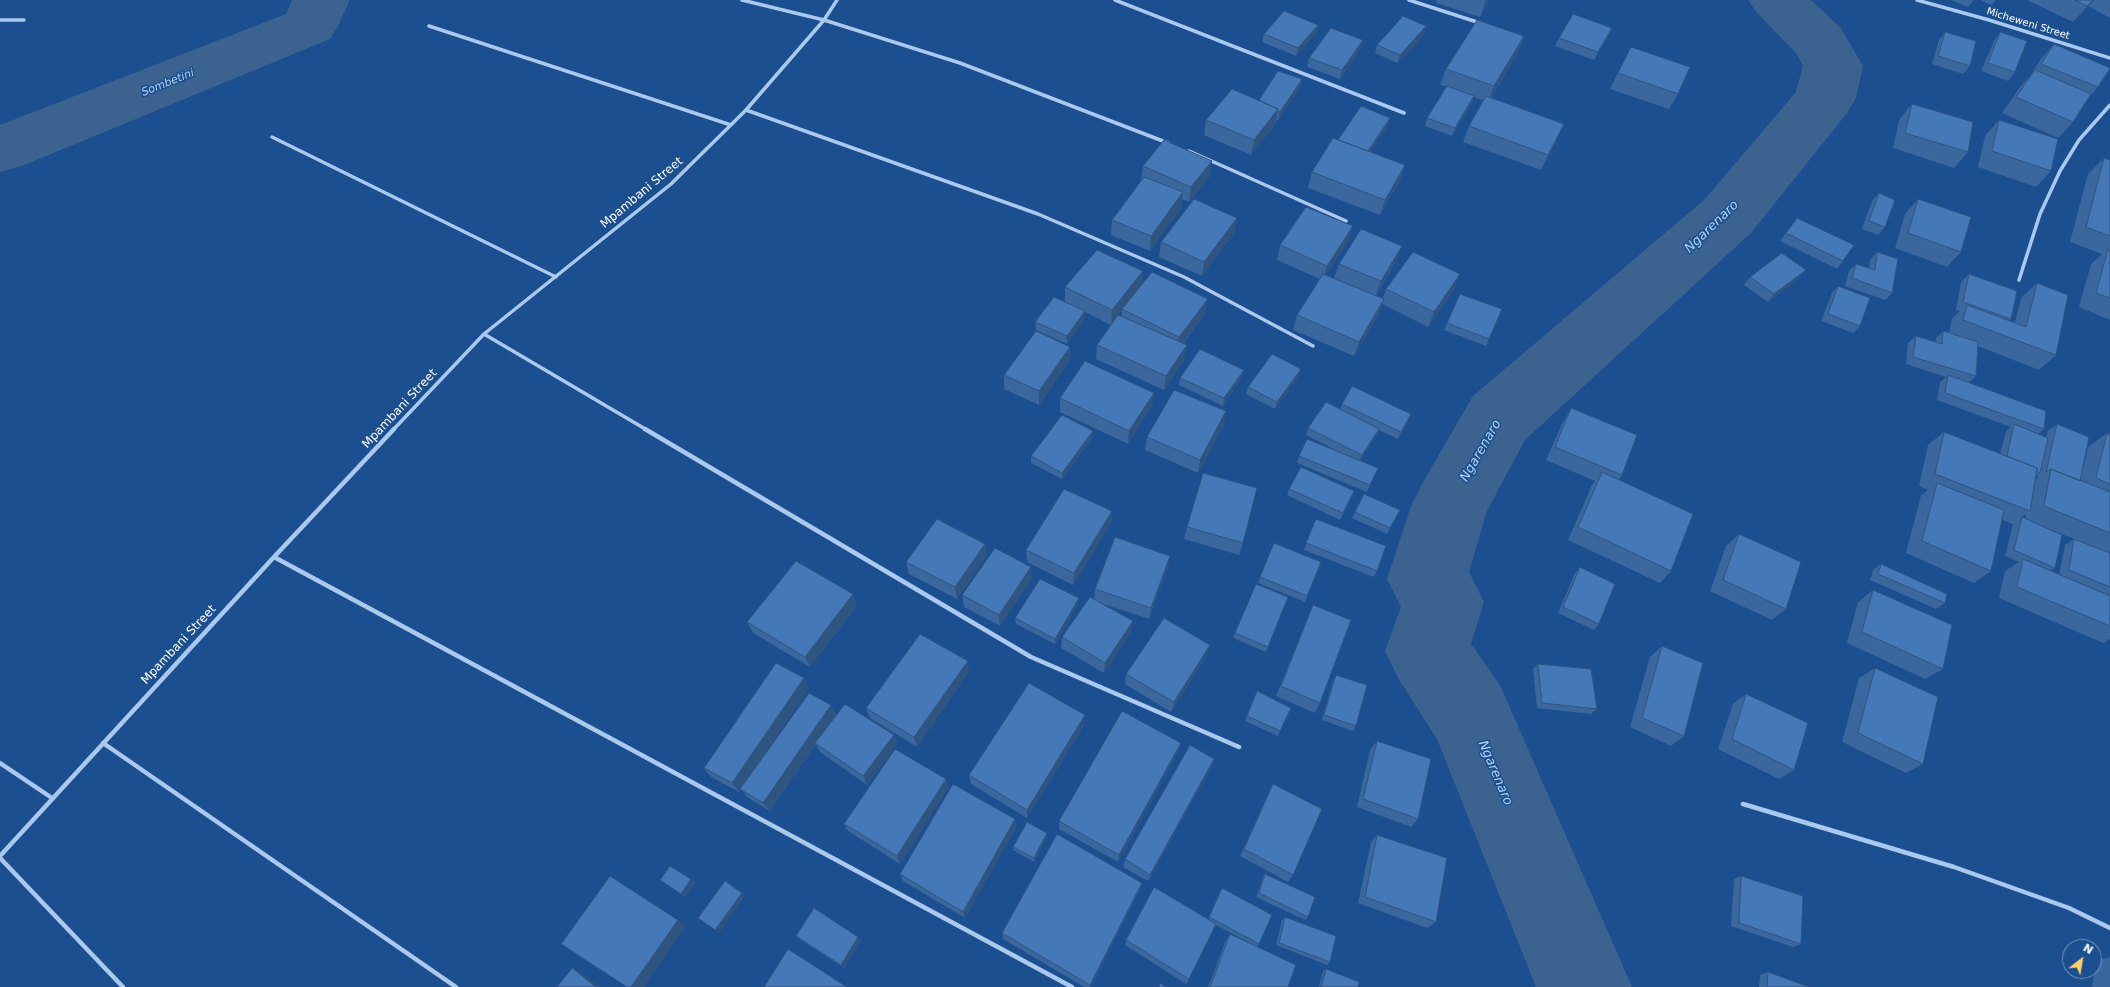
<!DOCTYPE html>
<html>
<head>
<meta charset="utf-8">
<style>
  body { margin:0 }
  #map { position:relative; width:2110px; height:987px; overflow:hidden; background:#1b4f8f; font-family:"DejaVu Sans",sans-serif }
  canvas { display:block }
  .north { position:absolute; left:2062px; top:939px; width:40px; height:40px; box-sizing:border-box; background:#1b4f8f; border:1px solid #7695bc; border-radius:50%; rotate:31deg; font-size:11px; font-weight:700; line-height:16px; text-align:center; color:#fff }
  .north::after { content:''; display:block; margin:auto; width:14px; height:18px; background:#ffd166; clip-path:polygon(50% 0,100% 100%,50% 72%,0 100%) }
</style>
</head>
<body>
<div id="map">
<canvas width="2110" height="987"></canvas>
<div class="north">N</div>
</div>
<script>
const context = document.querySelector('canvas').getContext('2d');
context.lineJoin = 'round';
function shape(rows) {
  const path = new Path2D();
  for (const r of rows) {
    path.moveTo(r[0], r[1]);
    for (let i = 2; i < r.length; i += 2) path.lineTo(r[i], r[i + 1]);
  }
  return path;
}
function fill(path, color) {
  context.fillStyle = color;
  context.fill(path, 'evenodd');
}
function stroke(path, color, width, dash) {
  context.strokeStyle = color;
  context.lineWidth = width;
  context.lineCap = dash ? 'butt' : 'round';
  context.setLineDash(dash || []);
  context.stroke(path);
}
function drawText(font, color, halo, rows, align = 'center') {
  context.font = font + ' "DejaVu Sans",sans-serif';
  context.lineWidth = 3;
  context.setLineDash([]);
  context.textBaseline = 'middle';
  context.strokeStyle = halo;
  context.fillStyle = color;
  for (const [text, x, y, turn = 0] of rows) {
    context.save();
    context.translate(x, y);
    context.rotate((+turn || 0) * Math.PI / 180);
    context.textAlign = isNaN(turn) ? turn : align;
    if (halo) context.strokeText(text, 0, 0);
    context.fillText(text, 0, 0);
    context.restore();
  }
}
const river = shape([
  [292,0,350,0,338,26,330,39,22,166,0,172,0,125,286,14,292,0],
  [1748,0,1811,0,1841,28,1863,66,1856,98,1847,113,1751,233,1525,440,1487,511,1469,572,1484,602,1471,644,1500,685,1632,987,1536,987,1437,739,1398,678,1385,651,1401,607,1387,579,1411,506,1423,482,1473,396,1705,199,1796,92,1803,66,1796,53,1757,13,1748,0]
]);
const streetFar1 = shape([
  [742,0,824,20,960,63,1168,143],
  [1115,0,1404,113],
  [1409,0,1480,23],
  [1917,0,1989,20,2110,58],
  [0,20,24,20],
  [429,26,731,125],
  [746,110,1038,214,1184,277,1313,346],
  [272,137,556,277],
  [1189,151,1346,221],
  [2019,280,2040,214,2060,171,2079,140,2110,105],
  [484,334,647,430],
  [393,430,484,334,671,184,746,110,824,20,837,0]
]);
const street = shape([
  [645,429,1031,657,1239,747],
  [274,557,1072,987],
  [103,743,456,987],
  [0,763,52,798],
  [1743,804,1954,867,2069,908,2110,928],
  [0,856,274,557,394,429],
  [0,858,123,987]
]);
const wall = shape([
  [1437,0,1489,0,1480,17,1436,3],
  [1951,0,1974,0,1968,7],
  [1981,0,1996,0,1992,5],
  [2027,0,2110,0,2110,18,2088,6,2073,22],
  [1318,25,1316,33,1296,56,1262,42,1264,34],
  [1612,28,1608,36,1594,60,1555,46,1559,38],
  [1945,32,1970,66,1963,74,1932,64,1939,40],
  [2000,32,2015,72,2008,81,1981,71,1994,41],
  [1424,35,1397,63,1375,53,1377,45],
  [1524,36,1518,52,1491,98,1557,140,1541,170,1463,142,1469,126,1483,100,1474,97,1471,105,1452,136,1425,126,1427,118,1447,87,1440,85,1446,69],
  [2054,44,2098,87,2088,98,2073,122,2058,138,2002,113,2021,86,2030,76,2040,60],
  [1631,47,1678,94,1669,109,1610,89],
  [1361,48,1340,79,1307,67,1309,58],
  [1302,79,1300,87,1278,120,1276,120,1275,124,1251,155,1204,135,1206,120,1259,100],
  [1912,104,1968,152,1954,168,1893,148,1899,120],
  [1999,120,2051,171,2036,187,1978,167,1985,136],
  [1388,126,1370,152,1405,165,1400,180,1380,215,1308,188,1312,172,1338,140],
  [2104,158,2110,160,2110,320,2079,307,2091,264,2102,254,2070,242,2088,174],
  [1143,166,1210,176,1189,202,1182,199,1181,208,1150,251,1111,235,1112,220,1141,181],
  [1879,193,1885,227,1878,235,1862,229,1872,201],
  [1918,199,1961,252,1947,267,1895,248,1905,214],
  [1237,218,1234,233,1202,276,1159,257,1161,242],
  [1797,218,1843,261,1837,269,1780,241],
  [1348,241,1326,275,1334,278,1339,264,1402,246,1396,261,1376,296,1383,298,1386,289,1454,289,1428,327,1382,304,1379,314,1354,356,1293,330,1297,315,1320,279,1277,260,1280,245],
  [1877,252,1892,293,1885,300,1845,286,1849,271,1856,264,1869,268,1870,260],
  [1969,274,2011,319,2010,321,2015,322,2021,298,2037,283,2056,355,2039,370,1978,346,1976,376,1969,382,2044,429,2038,434,2046,437,2048,431,2057,424,2082,471,2088,447,2107,433,2110,435,2110,551,2108,552,2110,553,2110,639,2103,643,1999,598,2005,571,2019,562,2005,556,2013,524,2002,520,1991,571,1974,583,1906,553,1921,495,1928,490,1919,486,1928,445,1944,432,2000,454,2006,431,2011,427,1937,400,1940,382,1946,377,1906,364,1908,343,1916,336,1935,342,1936,338,1943,331,1949,333,1952,319,1960,311,1956,310,1961,282],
  [2038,474,2037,479,2035,480,2036,476],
  [2026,514,2025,519,2074,539,2065,545,2059,575,2050,571,2055,568,2022,517],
  [1750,277,1800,277,1768,302,1744,285],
  [1142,285,1205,314,1183,344,1184,360,1164,390,1096,359,1097,345,1116,318,1111,325,1085,312,1085,318,1067,344,1036,330,1035,322,1065,302,1065,287],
  [1122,311,1122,317,1118,315],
  [1838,286,1860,326,1853,333,1821,321,1832,293],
  [1460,294,1489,339,1486,346,1444,330],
  [1070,347,1069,361,1039,405,1004,389,1004,375],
  [1299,376,1275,409,1246,394,1248,387],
  [1242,377,1223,406,1179,385,1180,378],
  [1154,393,1152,406,1128,444,1060,412,1060,398],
  [1342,404,1411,414,1408,422,1398,439,1379,430,1376,436,1360,460,1378,468,1367,492,1297,463,1299,456,1339,452,1306,435,1308,428,1340,409],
  [1571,408,1622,475,1619,480,1671,571,1660,583,1568,540,1592,485,1595,481,1546,460,1563,422],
  [1224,425,1198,473,1145,450,1147,437],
  [1093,431,1092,438,1062,479,1031,463,1031,456],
  [1289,489,1351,498,1340,520,1287,495],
  [1400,510,1387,534,1352,518,1355,512],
  [1112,511,1111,523,1073,585,1027,562,1026,550],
  [1316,519,1377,571,1374,577,1304,550],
  [1187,527,1243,543,1239,555,1184,539],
  [1739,534,1786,609,1772,620,1710,591,1726,546],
  [985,544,986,556,957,599,909,574,906,562],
  [1321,562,1305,602,1258,583,1260,577],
  [1881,564,1945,603,1936,609,1870,580,1873,570],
  [1168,567,1149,619,1100,603,1131,632,1104,673,1061,648,1062,637,1094,599,1095,589],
  [1580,567,1599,624,1594,630,1558,613,1575,573],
  [1032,579,1000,626,964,607,962,595],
  [1873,590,1943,669,1925,679,1847,643,1858,602],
  [1288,597,1266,652,1233,638,1235,633],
  [1078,604,1055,644,1016,624,1015,618],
  [1313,605,1320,703,1315,713,1276,696],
  [857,606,810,667,753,633,747,622],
  [1662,646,1684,736,1671,746,1630,727,1650,657],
  [1207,655,1171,712,1125,684,1126,674],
  [1538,664,1597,709,1591,714,1537,708,1533,669],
  [1875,668,1923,764,1906,773,1842,742,1859,678],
  [969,671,917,747,870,718,866,708],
  [1336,675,1356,726,1353,731,1322,720,1333,680],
  [809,688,755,768,831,705,836,715,827,727,894,735,897,744,867,785,820,752,816,744,770,811,747,797,741,789,739,792,711,777,704,768],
  [1257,691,1291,708,1278,736,1245,721],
  [1746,694,1794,770,1779,779,1718,749,1733,704],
  [1084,725,1027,818,971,784,969,775],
  [1377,741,1418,819,1411,827,1357,807,1370,750],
  [1181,743,1178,752,1118,862,1059,829,1059,821],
  [1211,768,1148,881,1123,867,1125,859],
  [946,779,948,788,900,864,848,831,844,824],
  [1273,784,1293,875,1288,882,1240,856,1269,792],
  [1015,819,1016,827,965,918,903,881,900,874],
  [1047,833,1047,837,1034,862,1013,850,1013,847],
  [1377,835,1436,922,1427,928,1358,903,1371,842],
  [1265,874,1308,917,1305,920,1256,897,1263,877],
  [1741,876,1801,944,1793,947,1731,926,1734,879],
  [691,879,695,883,685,897,660,880],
  [1222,888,1259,944,1257,947,1288,987,1208,987,1226,940,1230,934,1252,944,1216,925,1189,979,1186,984,1125,945,1126,940,1208,919],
  [1140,889,1091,987,1084,987,1003,939,1002,933],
  [1285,917,1330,962,1327,965,1276,945,1282,920],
  [796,936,861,940,844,968,799,939],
  [2110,957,2110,987,2092,987,2097,960],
  [1326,969,1358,987,1319,987,1323,971],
  [1768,972,1809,987,1759,987,1760,975]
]);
const shadedWall = shape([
  [1486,0,1489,0,1480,17],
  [2093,0,2094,0,2085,10,2073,22],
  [1318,25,1316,33,1296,56,1298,48],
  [1426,26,1424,35,1397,63,1400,55],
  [1612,28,1608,36,1594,60,1598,52],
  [1524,36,1518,52,1488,102,1494,86],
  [1363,40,1361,48,1340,79,1342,70],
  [1302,79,1300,87,1278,120,1280,112],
  [1474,96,1471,105,1452,136,1455,128],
  [1278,109,1275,124,1251,155,1254,140],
  [1390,118,1388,126,1364,161,1367,153],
  [1564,124,1557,140,1541,170,1548,155],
  [1212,161,1210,176,1189,202,1191,187],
  [1405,165,1400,180,1380,215,1385,200],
  [1183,192,1181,208,1150,251,1151,236],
  [1237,218,1234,233,1202,276,1204,262],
  [1353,226,1348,241,1323,280,1327,266],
  [1402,246,1396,261,1375,296,1381,281],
  [1806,270,1800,277,1768,302,1774,294],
  [1143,271,1142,286,1122,309,1122,311,1111,325,1112,310],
  [1460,274,1454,289,1428,327,1434,312],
  [1208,299,1205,314,1177,351,1179,337],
  [1384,299,1379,314,1354,356,1359,342],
  [1085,311,1085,318,1067,344,1067,336],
  [1187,345,1184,360,1164,390,1166,376],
  [1070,347,1069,361,1039,405,1039,391],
  [1301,369,1299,376,1275,409,1277,402],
  [1244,370,1242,377,1223,406,1224,398],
  [1154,393,1152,406,1128,444,1129,431],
  [1226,411,1224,425,1198,473,1200,460],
  [1411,414,1408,422,1398,439,1401,432],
  [1379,429,1376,436,1359,462,1362,455],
  [1093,431,1092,438,1062,479,1062,473],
  [1354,491,1351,498,1340,520,1343,513],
  [1112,511,1111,523,1073,585,1074,573],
  [985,544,986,556,957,599,955,587],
  [1170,556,1168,567,1149,619,1151,608],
  [1031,567,1032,579,1000,626,999,615],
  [853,594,857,606,810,667,805,657],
  [1079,598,1078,604,1055,644,1055,639],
  [1133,621,1131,632,1104,673,1105,663],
  [1210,645,1207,655,1171,712,1174,702],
  [968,661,969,671,917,747,914,737],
  [804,678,809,688,739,792,732,783],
  [831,705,836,715,816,744,815,743,816,744,770,811,763,803],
  [1085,715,1084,725,1027,818,1027,810],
  [894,735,897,744,867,785,863,776],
  [1181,743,1178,752,1118,862,1119,855],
  [1214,759,1211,768,1148,881,1150,875],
  [946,779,948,788,900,864,897,856],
  [1015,819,1016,827,965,918,963,912],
  [1047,833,1047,837,1034,862,1034,858],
  [691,879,695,883,685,897,681,894],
  [1142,883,1140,889,1091,987,1090,987,1090,985],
  [742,893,745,896,719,933,715,930],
  [678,920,686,926,644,987,631,987],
  [858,937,861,940,844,968,841,965],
  [572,968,582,973,600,987,596,987]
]);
const building = shape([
  [2075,0,2093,0,2087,6,2075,0],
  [1284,11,1318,25,1298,48,1264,34,1284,11],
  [1573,14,1612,28,1598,52,1559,38,1573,14],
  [1403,16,1426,26,1400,55,1377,45,1403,16],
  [1477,20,1524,36,1494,86,1446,69,1477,20],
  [1331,28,1363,40,1342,70,1309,58,1331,28],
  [1945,32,1976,41,1970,66,1938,56,1945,32],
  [2000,32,2027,41,2015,72,1988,63,2000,32],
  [2054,44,2110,68,2098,87,2041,64,2054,44],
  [1631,47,1690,67,1678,94,1618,73,1631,47],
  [2035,70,2091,94,2073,122,2016,97,2035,70],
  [1278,71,1302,79,1280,112,1278,112,1278,109,1259,100,1278,71],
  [1447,86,1474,96,1455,128,1427,118,1447,86],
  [1232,89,1278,109,1254,140,1206,120,1232,89],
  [1486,96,1564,124,1548,155,1469,126,1486,96],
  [1912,104,1973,122,1968,152,1905,133,1912,104],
  [1361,106,1390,118,1368,151,1338,140,1361,106],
  [1999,120,2058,139,2051,171,1992,151,1999,120],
  [1333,138,1405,165,1385,200,1312,172,1333,138],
  [1164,140,1212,161,1191,187,1143,166,1164,140],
  [2104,158,2110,160,2110,236,2086,227,2104,158],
  [1144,177,1183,192,1151,236,1112,220,1144,177],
  [1879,193,1895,200,1885,227,1869,221,1879,193],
  [1194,199,1237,218,1204,262,1161,242,1194,199],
  [1918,199,1971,217,1961,252,1908,233,1918,199],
  [1306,207,1353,226,1327,266,1280,245,1306,207],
  [1797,218,1854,245,1843,261,1786,233,1797,218],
  [1361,229,1402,246,1381,281,1339,264,1361,229],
  [2108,249,2110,250,2110,298,2096,293,2108,249],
  [1097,250,1143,271,1112,310,1065,287,1097,250],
  [1413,252,1460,274,1434,312,1386,289,1413,252],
  [1877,252,1898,259,1892,293,1852,278,1856,264,1875,270,1877,252],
  [1782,253,1806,270,1774,294,1750,277,1782,253],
  [1152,272,1208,299,1179,337,1122,309,1152,272],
  [1323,274,1384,299,1359,342,1297,315,1323,274],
  [1969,274,2017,291,2011,319,1963,302,1969,274],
  [2037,283,2068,295,2056,355,1963,320,1967,305,2026,327,2037,283],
  [1838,286,1870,298,1860,326,1828,314,1838,286],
  [1460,294,1502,309,1489,339,1447,323,1460,294],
  [1054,297,1085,311,1067,336,1035,322,1054,297],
  [1118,315,1187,345,1166,376,1097,345,1118,315],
  [1036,331,1070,347,1039,391,1004,375,1036,331],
  [1943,331,1978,342,1976,376,1913,357,1916,336,1942,344,1943,331],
  [1200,349,1244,370,1224,398,1180,378,1200,349],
  [1272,354,1301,369,1277,402,1248,387,1272,354],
  [1085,361,1154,393,1129,431,1060,398,1085,361],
  [1948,375,2046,411,2044,429,1945,393,1948,375],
  [1352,386,1411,414,1401,432,1342,404,1352,386],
  [1174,390,1226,411,1200,460,1147,437,1174,390],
  [1326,402,1379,429,1362,455,1308,428,1326,402],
  [1571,408,1637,435,1622,475,1555,447,1571,408],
  [1062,415,1093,431,1062,473,1031,456,1062,415],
  [2014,424,2048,438,2040,473,2037,471,2037,468,2007,456,2014,424],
  [2057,424,2089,437,2080,481,2051,469,2046,472,2057,424],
  [1944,432,2037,468,2030,511,1935,474,1944,432],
  [2107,433,2110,435,2110,484,2096,478,2107,433],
  [1307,439,1378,468,1370,485,1299,456,1307,439],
  [1301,467,1354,491,1343,513,1289,489,1301,467],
  [2051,469,2110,492,2110,533,2044,506,2051,469],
  [1602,472,1693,514,1671,571,1578,527,1602,472],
  [1203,473,1257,488,1243,543,1187,527,1203,473],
  [1937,483,2004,510,1991,571,1922,541,1937,483],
  [1064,489,1112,511,1074,573,1026,550,1064,489],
  [1364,494,1400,510,1390,528,1355,512,1364,494],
  [2022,517,2062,535,2055,568,2014,550,2022,517],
  [937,519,985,544,955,587,906,562,937,519],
  [1316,519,1386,546,1377,571,1306,543,1316,519],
  [1739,534,1801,562,1786,609,1723,580,1739,534],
  [1115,537,1170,556,1151,608,1095,589,1115,537],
  [2074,539,2110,553,2110,587,2069,570,2074,539],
  [1274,543,1321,562,1307,596,1260,577,1274,543],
  [995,548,1031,567,999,615,962,595,995,548],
  [2023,559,2110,596,2110,626,2017,587,2023,559],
  [796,561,853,594,805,657,747,622,796,561],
  [1881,564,1947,594,1945,603,1878,574,1881,564],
  [1580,567,1615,584,1599,624,1563,607,1580,567],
  [1040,579,1079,598,1055,639,1015,618,1040,579],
  [1256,584,1288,597,1268,647,1235,633,1256,584],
  [1873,590,1952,625,1943,669,1862,632,1873,590],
  [1090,597,1133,621,1105,663,1062,637,1090,597],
  [1313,605,1351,620,1320,703,1281,686,1313,605],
  [1164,618,1210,645,1174,702,1126,674,1164,618],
  [920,634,968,661,914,737,866,708,920,634],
  [1662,646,1703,663,1684,736,1642,718,1662,646],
  [776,663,804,678,732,783,704,768,776,663],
  [1538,664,1591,669,1597,709,1542,703,1538,664],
  [1875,668,1938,697,1923,764,1858,733,1875,668],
  [1336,675,1367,685,1356,726,1324,715,1336,675],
  [1029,683,1085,715,1027,810,969,775,1029,683],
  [1257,691,1291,708,1280,731,1247,716,1257,691],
  [809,693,831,705,763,803,740,789,809,693],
  [1746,694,1808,723,1794,770,1732,739,1746,694],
  [845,704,894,735,863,776,815,743,845,704],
  [1122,711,1181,743,1119,855,1059,821,1122,711],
  [1377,741,1431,759,1418,819,1363,799,1377,741],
  [1190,745,1214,759,1150,875,1125,859,1190,745],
  [895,749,946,779,897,856,844,824,895,749],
  [953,784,1015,819,963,912,900,874,953,784],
  [1273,784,1322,809,1293,875,1244,849,1273,784],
  [1027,822,1047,833,1034,858,1013,847,1027,822],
  [1057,834,1142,883,1090,985,1002,933,1057,834],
  [1377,835,1447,858,1436,922,1365,897,1377,835],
  [670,866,691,879,681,894,660,880,670,866],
  [1265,874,1315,897,1308,917,1259,893,1265,874],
  [610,876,678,920,631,987,627,987,561,944,610,876],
  [1741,876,1803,896,1801,944,1739,923,1741,876],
  [725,881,742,893,715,930,698,918,725,881],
  [1154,887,1216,924,1189,979,1126,940,1154,887],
  [1222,888,1272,915,1259,944,1209,917,1222,888],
  [814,908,858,937,841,965,796,936,814,908],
  [1285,917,1336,936,1330,962,1279,943,1285,917],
  [1230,934,1296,965,1288,987,1210,987,1230,934],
  [788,949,847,987,764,987,788,949],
  [572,968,596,987,557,987,572,968],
  [1326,969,1359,982,1358,987,1321,987,1326,969],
  [1768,972,1809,987,1767,987,1768,972],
  [1160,983,1166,987,1159,987,1160,983]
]);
const farStreetnames = [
  ["Micheweni Street",2028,24,17]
];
const farWaternames = [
  ["Sombetini",168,83,-22]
];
const streetNames = [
  ["Mpambani Street",642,193,-40],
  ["Mpambani Street",400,409,-47],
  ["Mpambani Street",179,645,-47]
];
const waterNames = [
  ["Ngarenaro",1712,227,-44],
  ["Ngarenaro",1481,451,-60],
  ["Ngarenaro",1495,773,67]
];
fill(river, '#3c6290');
stroke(streetFar1, '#a9c9ee', 3.5);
stroke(street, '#a9c9ee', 4.5);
fill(wall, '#3a679d');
fill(shadedWall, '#305480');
fill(building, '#4478b7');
stroke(building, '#305480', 1);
drawText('10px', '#fff', '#1b4f8f', farStreetnames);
drawText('italic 11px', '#b5d3f5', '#1b4f8f', farWaternames);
drawText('12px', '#fff', '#1b4f8f', streetNames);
drawText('italic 13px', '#b5d3f5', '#1b4f8f', waterNames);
</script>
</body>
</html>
